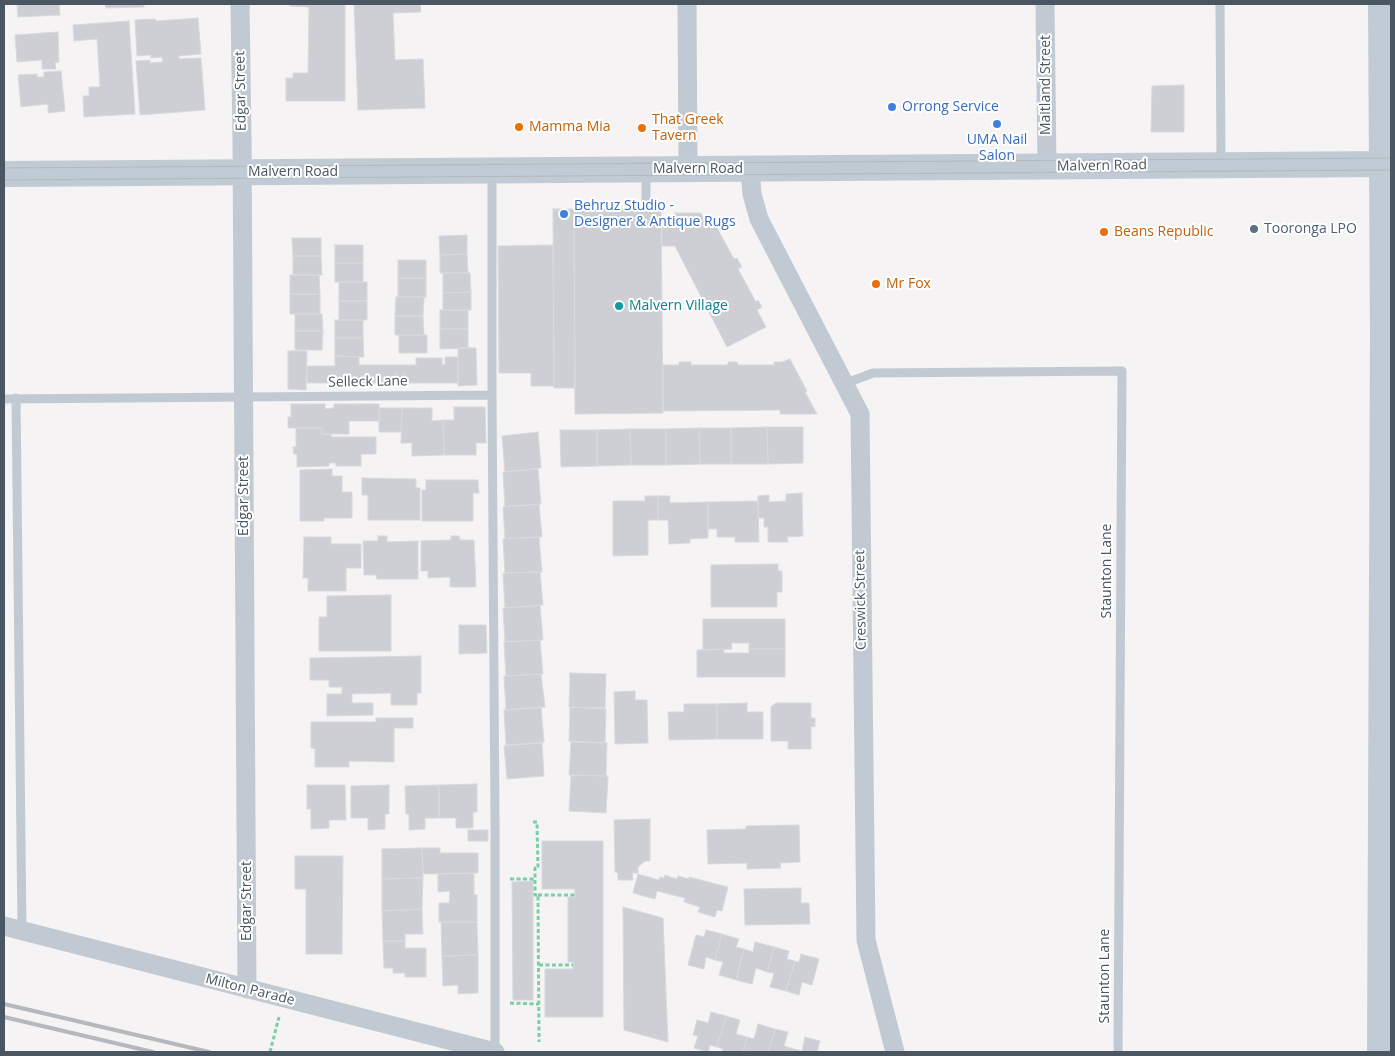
<!DOCTYPE html>
<html>
<head>
<meta charset="utf-8">
<style>
  body { margin:0 }
  #map { position:relative; width:1395px; height:1056px; overflow:hidden; background:#f5f3f3; font-family:"Open Sans",sans-serif }
  canvas { display:block }
  .frame { position:absolute; inset:0; border:5px solid #4a5661; pointer-events:none }
</style>
</head>
<body>
<div id="map">
<canvas width="1395" height="1056"></canvas>
<div class="frame"></div>
</div>
<script>
const context = document.querySelector('canvas').getContext('2d');
context.lineJoin = 'round';
function fill(path, color) {
  context.fillStyle = color;
  context.fill(path, 'evenodd');
}
function shape(rows) {
  const path = new Path2D();
  for (const r of rows) {
    path.moveTo(r[0], r[1]);
    for (let i = 2; i < r.length; i += 2) path.lineTo(r[i], r[i + 1]);
  }
  return path;
}
function stroke(path, color, width, dash) {
  context.strokeStyle = color;
  context.lineWidth = width;
  context.lineCap = dash ? 'butt' : 'round';
  context.setLineDash(dash || []);
  context.stroke(path);
}
function drawText(font, color, halo, rows, align = 'center') {
  context.font = font + ' "Open Sans",sans-serif';
  context.lineWidth = 4;
  context.setLineDash([]);
  context.textBaseline = 'middle';
  context.strokeStyle = halo;
  context.fillStyle = color;
  for (const [text, x, y, turn = 0] of rows) {
    context.save();
    context.translate(x, y);
    context.rotate((+turn || 0) * Math.PI / 180);
    context.textAlign = isNaN(turn) ? turn : align;
    if (halo) context.strokeText(text, 0, 0);
    context.fillText(text, 0, 0);
    context.restore();
  }
}
const building = shape([
  [17,4,59,4,60,15,18,17,17,4],
  [105,4,162,4,144,4,144,7,106,8,105,4],
  [290,4,345,4,345,101,286,101,286,78,293,78,293,73,308,73,309,7,290,6,290,4],
  [354,4,420,4,421,12,393,13,395,60,423,59,425,108,358,110,354,4],
  [198,18,201,54,179,56,179,59,201,58,205,110,140,115,136,61,150,60,150,63,163,62,162,57,151,58,151,55,137,56,135,20,155,19,156,21,198,18],
  [129,21,135,114,84,117,83,96,89,96,89,87,100,87,97,39,74,41,73,25,129,21],
  [58,32,59,62,55,63,56,69,42,69,42,60,17,62,15,35,58,32],
  [61,71,65,111,48,113,48,104,21,107,18,75,37,74,37,77,44,77,44,72,61,71],
  [1184,85,1184,132,1151,132,1152,86,1184,85],
  [661,208,663,413,575,414,574,209,661,208],
  [553,209,574,209,575,388,554,388,554,386,553,209],
  [675,213,701,213,706,223,716,218,720,226,717,228,734,259,737,258,742,267,738,269,756,302,758,300,762,307,757,310,766,327,727,347,675,246,662,246,662,221,675,221,675,213],
  [467,235,467,254,440,255,439,236,467,235],
  [292,238,321,238,321,256,293,256,292,238],
  [335,245,363,245,363,263,335,263,335,245],
  [553,245,554,386,531,386,531,373,499,373,498,246,553,245],
  [467,254,468,273,440,273,440,255,467,254],
  [293,256,321,256,322,275,293,275,293,256],
  [398,260,426,260,426,278,398,278,398,260],
  [335,263,363,263,363,282,335,282,335,263],
  [443,273,470,273,471,292,443,293,443,273],
  [290,275,319,275,320,294,290,294,290,275],
  [398,278,426,278,426,297,398,297,398,278],
  [339,282,367,282,367,301,339,301,339,282],
  [471,292,471,310,443,310,443,293,471,292],
  [290,294,320,294,320,314,290,314,290,294],
  [396,297,424,297,423,316,395,316,396,297],
  [339,301,367,301,367,320,339,320,339,301],
  [440,310,468,310,468,329,440,329,440,310],
  [295,314,322,314,323,331,295,331,295,314],
  [395,316,423,316,424,335,395,335,395,316],
  [335,320,363,320,363,338,335,338,335,320],
  [440,329,468,329,468,348,440,349,440,329],
  [295,331,323,331,322,350,295,350,295,331],
  [399,335,427,335,427,353,399,353,399,335],
  [335,338,363,338,364,357,335,356,335,338],
  [458,348,476,348,477,385,458,386,458,348],
  [288,351,307,351,306,390,288,389,288,351],
  [335,356,359,357,359,365,416,365,416,358,442,358,442,364,445,365,445,357,458,357,458,383,307,383,307,366,335,366,335,356],
  [790,359,807,391,805,392,817,414,780,414,780,410,663,411,663,365,679,365,679,362,691,362,691,365,728,365,728,362,737,362,738,365,774,365,774,362,782,362,790,359],
  [291,404,325,404,325,409,334,408,334,404,379,404,379,421,349,421,349,434,322,434,322,428,288,428,288,417,291,417,291,404],
  [454,407,485,407,486,443,476,443,476,455,444,455,443,420,454,420,454,407],
  [379,408,402,408,401,432,379,432,379,408],
  [402,408,432,408,432,421,443,420,444,455,412,456,412,443,401,443,402,408],
  [767,427,803,427,803,463,768,464,767,427],
  [767,427,768,464,731,464,731,428,767,427],
  [296,428,322,428,322,434,331,434,331,437,376,437,376,454,361,454,361,466,336,466,336,463,329,463,329,466,297,467,297,454,294,454,293,447,296,447,296,428],
  [699,428,731,428,731,464,700,464,699,428],
  [699,428,700,464,666,465,666,429,699,428],
  [630,429,666,429,666,465,631,465,630,429],
  [630,429,631,465,597,466,597,430,630,429],
  [560,430,597,430,597,466,561,467,560,430],
  [538,432,541,468,505,472,502,436,538,432],
  [332,469,332,476,342,476,342,492,352,492,352,518,324,518,324,521,300,521,300,470,332,469],
  [538,469,541,504,505,507,503,472,538,469],
  [362,478,416,479,416,488,420,488,420,520,368,520,368,495,362,495,362,478],
  [426,480,478,480,479,493,473,493,473,521,422,521,422,490,426,490,426,480],
  [802,493,803,536,787,537,788,542,768,542,768,527,764,527,764,518,758,518,758,496,769,495,769,502,786,501,786,494,802,493],
  [645,496,658,496,658,520,648,520,648,555,613,556,613,501,645,501,645,496],
  [658,496,670,496,670,503,708,502,708,538,690,539,690,543,669,544,668,520,658,520,658,496],
  [758,501,759,542,735,542,735,537,717,537,717,529,708,529,708,502,758,501],
  [539,504,542,537,505,539,503,507,539,504],
  [378,536,387,536,387,542,418,541,418,579,377,579,376,575,364,575,363,541,378,541,378,536],
  [451,536,459,536,460,540,474,540,476,587,450,587,450,577,428,578,428,571,421,571,421,541,451,540,451,536],
  [304,537,331,537,331,544,361,544,361,568,346,568,346,591,308,591,308,578,303,578,304,537],
  [539,537,542,572,505,573,503,539,539,537],
  [778,564,778,571,782,571,782,592,777,592,777,607,711,607,711,565,778,564],
  [540,572,543,605,505,608,503,573,540,572],
  [391,595,391,651,319,651,319,617,327,617,327,596,391,595],
  [540,605,543,640,505,642,503,608,540,605],
  [703,619,785,619,785,649,749,649,749,643,731,643,732,649,703,650,703,619],
  [459,625,486,625,487,653,459,654,459,625],
  [540,640,543,674,506,676,504,642,540,640],
  [724,649,724,653,749,653,749,649,785,649,785,677,697,677,697,650,724,649],
  [421,656,421,693,417,693,417,705,391,705,391,693,352,694,352,703,373,703,373,715,327,716,327,694,342,694,342,687,329,687,329,680,310,680,310,658,421,656],
  [570,673,606,674,605,708,569,707,570,673],
  [541,674,545,707,506,710,504,676,541,674],
  [635,691,635,700,647,700,648,743,615,744,614,692,635,691],
  [747,703,747,712,763,712,763,739,717,739,717,704,747,703],
  [776,703,811,703,811,718,815,718,815,727,811,726,811,749,788,749,788,741,771,741,771,707,776,703],
  [684,704,717,704,717,739,669,740,668,712,684,712,684,704],
  [541,707,544,742,506,745,504,710,541,707],
  [570,707,606,709,605,743,569,741,570,707],
  [376,718,413,718,413,728,394,728,394,762,349,761,349,767,315,767,315,749,311,748,311,722,376,722,376,718],
  [571,742,607,743,606,776,569,775,571,742],
  [542,743,544,776,507,779,504,746,542,743],
  [571,775,608,776,606,813,569,811,571,775],
  [477,784,477,812,473,812,473,828,456,828,456,818,439,818,439,785,477,784],
  [307,785,345,785,346,820,329,820,329,828,311,829,311,809,307,809,307,785],
  [389,785,389,814,385,814,385,829,368,830,368,818,351,818,351,786,389,785],
  [439,785,439,818,425,818,425,829,409,830,409,814,406,814,405,786,439,785],
  [650,819,650,861,645,861,638,867,638,873,632,873,633,880,618,880,618,873,615,872,614,820,650,819],
  [799,825,800,862,780,863,781,868,747,869,747,863,708,864,707,830,746,829,746,826,799,825],
  [468,830,488,830,488,841,468,841,468,830],
  [542,841,603,841,603,1017,545,1017,545,969,573,969,573,962,568,962,568,897,575,897,575,889,542,889,542,841],
  [422,848,440,848,440,853,478,853,478,873,423,874,422,848],
  [422,848,423,878,382,879,382,849,422,848],
  [295,856,343,856,342,954,306,954,306,889,295,889,295,856],
  [474,873,474,895,477,895,477,922,439,922,439,903,449,903,450,891,438,892,438,874,474,873],
  [638,874,659,880,660,877,664,878,665,875,677,879,678,876,689,879,689,877,728,887,722,911,717,910,715,917,698,912,700,907,684,902,685,898,657,891,655,899,633,893,638,874],
  [423,878,422,909,382,911,382,879,423,878],
  [533,881,533,1000,513,1000,512,882,533,881],
  [801,888,801,903,809,903,810,924,745,925,744,889,801,888],
  [623,907,663,918,668,1042,624,1030,623,907],
  [422,909,423,934,405,934,405,941,383,941,382,911,422,909],
  [441,922,477,922,478,955,442,956,441,922],
  [706,930,722,934,715,960,706,957,704,969,688,965,696,935,704,937,706,930],
  [722,934,739,939,736,947,744,949,736,980,719,975,723,962,715,960,722,934],
  [383,941,405,941,405,948,426,948,426,977,405,977,405,973,393,973,393,968,384,968,383,941],
  [755,942,774,947,767,972,756,968,752,984,736,980,744,949,753,952,755,942],
  [774,947,789,951,787,959,795,961,786,991,770,987,774,973,767,972,774,947],
  [801,954,819,959,812,985,802,982,799,995,786,991,795,961,799,962,801,954],
  [478,955,478,993,458,994,458,985,443,986,442,956,478,955],
  [711,1012,726,1016,717,1047,710,1045,708,1052,694,1048,698,1036,693,1035,697,1020,708,1023,711,1012],
  [726,1016,740,1020,736,1034,747,1037,743,1052,722,1052,723,1049,717,1047,726,1016],
  [758,1024,775,1029,768,1052,743,1052,747,1037,754,1039,758,1024],
  [775,1029,788,1032,784,1046,794,1049,793,1052,768,1052,775,1029],
  [805,1037,820,1041,817,1052,793,1052,794,1049,802,1051,805,1037]
]);
const path = shape([
  [533,822,537,822,538,868,535,868,535,895,538,895,539,1042],
  [510,879,535,879],
  [538,895,575,895],
  [539,965,573,965],
  [510,1003,539,1004],
  [270,1052,279,1017]
]);
const service = shape([
  [1220,4,1221,162],
  [646,172,646,208],
  [492,173,492,395,495,821,495,1052],
  [844,384,873,373,1122,371,1118,1052],
  [16,398,22,931],
  [4,399,492,395]
]);
const minor = shape([
  [240,4,242,140,247,989],
  [687,4,688,169],
  [1045,4,1047,167],
  [750,169,752,194,759,219,860,414,866,940,895,1052],
  [4,926,495,1052]
]);
const secondary = shape([
  [4,174,1391,164],
  [1380,1052,1383,336,1381,4]
]);
const tram = shape([
  [4,168,1391,158],
  [4,180,1391,170]
]);
const rail = shape([
  [4,1004,209,1052],
  [4,1017,153,1052]
]);
const markers = [
  [892,107,5,"#3f7fe0"],
  [997,124,5,"#3f7fe0"],
  [519,127,5,"#e8710a"],
  [642,128,5,"#e8710a"],
  [564,214,5,"#3f7fe0"],
  [1254,229,5,"#5c6f8a"],
  [1104,232,5,"#e8710a"],
  [876,284,5,"#e8710a"],
  [619,306,5,"#0f9aa8"]
];
const streetNames = [
  ["Maitland Street",1046,85,-90],
  ["Edgar Street",241,91,-91],
  ["Malvern Road",1102,166,-1],
  ["Malvern Road",698,169],
  ["Malvern Road",293,172],
  ["Selleck Lane",368,382,-1],
  ["Edgar Street",244,496,-90],
  ["Staunton Lane",1107,571,-90],
  ["Creswick Street",861,600,-91],
  ["Edgar Street",247,901,-90],
  ["Staunton Lane",1105,976,-90],
  ["Milton Parade",250,990,14]
];
const shopNames = [
  ["Orrong Service",902,107],
  ["UMA Nail",997,140,"center"],
  ["Salon",997,156,"center"],
  ["Behruz Studio -",574,206],
  ["Designer & Antique Rugs",574,222]
];
const foodNames = [
  ["That Greek",652,120],
  ["Tavern",652,136],
  ["Mamma Mia",529,127],
  ["Beans Republic",1114,232],
  ["Mr Fox",886,284]
];
const serviceNames = [
  ["Tooronga LPO",1264,229]
];
const cultureNames = [
  ["Malvern Village",629,306]
];
fill(building, '#cdcfd5');
stroke(building, '#d7d9de', 1);
stroke(path, '#7ad0a6', 3, [4, 2.5]);
stroke(service, '#c1cad2', 9);
stroke(minor, '#c1cad2', 19);
stroke(secondary, '#c1cbd6', 26);
stroke(tram, '#b5b8bd', 1);
stroke(rail, '#b5b8bd', 4);
for (const [x, y, r, color] of markers) {
  const dot = new Path2D();
  dot.arc(x, y, r, 0, 2 * Math.PI);
  context.fillStyle = color;
  context.fill(dot);
  stroke(dot, '#fff', 2);
}
drawText('14px', '#4a5661', '#fff', streetNames);
drawText('14px', '#366cbe', '#fff', shopNames, 'left');
drawText('14px', '#c56008', '#fff', foodNames, 'left');
drawText('14px', '#4e5e75', '#fff', serviceNames, 'left');
drawText('14px', '#0d838f', '#fff', cultureNames, 'left');
</script>
</body>
</html>
